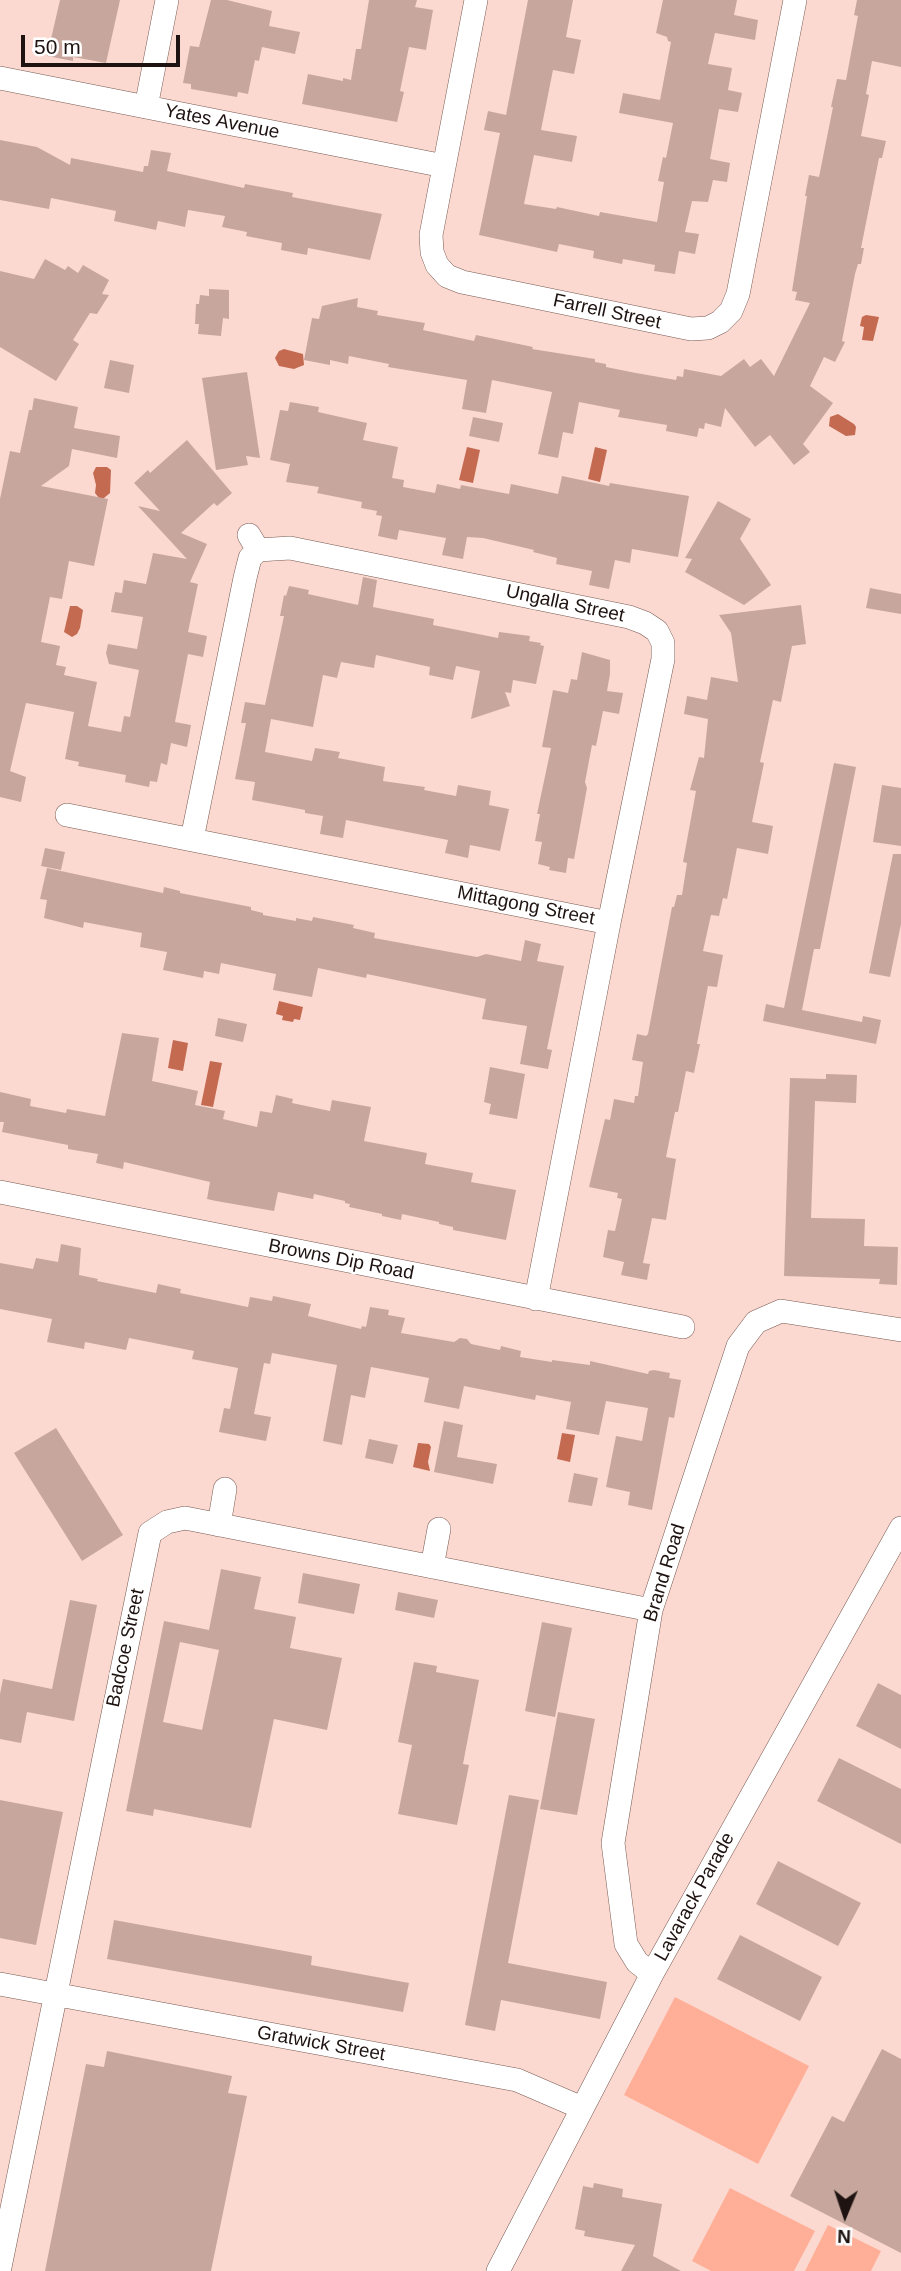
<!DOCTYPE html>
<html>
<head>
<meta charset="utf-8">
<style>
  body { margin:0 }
  #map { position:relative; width:901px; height:2271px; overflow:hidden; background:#fcd9d0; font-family:Helvetica,sans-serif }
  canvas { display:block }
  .north { position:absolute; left:810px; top:2180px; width:70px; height:70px; -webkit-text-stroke:5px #fff; paint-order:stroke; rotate:182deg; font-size:19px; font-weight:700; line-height:28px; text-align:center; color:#1e1310 }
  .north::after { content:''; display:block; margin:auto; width:24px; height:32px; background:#1e1310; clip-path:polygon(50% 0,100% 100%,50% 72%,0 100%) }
  .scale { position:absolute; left:21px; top:35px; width:159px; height:32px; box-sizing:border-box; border:4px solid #1e1310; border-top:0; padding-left:9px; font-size:21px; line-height:24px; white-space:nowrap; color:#1e1310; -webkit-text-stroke:5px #fff; paint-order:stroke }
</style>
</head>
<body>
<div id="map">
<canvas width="901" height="2271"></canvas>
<div class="north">N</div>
<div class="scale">50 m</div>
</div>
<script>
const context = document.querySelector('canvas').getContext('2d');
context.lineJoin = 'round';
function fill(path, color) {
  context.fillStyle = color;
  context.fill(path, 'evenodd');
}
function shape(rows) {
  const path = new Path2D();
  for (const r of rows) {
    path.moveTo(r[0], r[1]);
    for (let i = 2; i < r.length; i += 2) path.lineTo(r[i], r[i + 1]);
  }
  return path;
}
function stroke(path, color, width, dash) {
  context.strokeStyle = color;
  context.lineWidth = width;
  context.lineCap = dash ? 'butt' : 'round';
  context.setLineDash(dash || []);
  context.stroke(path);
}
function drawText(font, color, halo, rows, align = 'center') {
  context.font = font + ' Helvetica,sans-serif';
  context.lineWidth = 5;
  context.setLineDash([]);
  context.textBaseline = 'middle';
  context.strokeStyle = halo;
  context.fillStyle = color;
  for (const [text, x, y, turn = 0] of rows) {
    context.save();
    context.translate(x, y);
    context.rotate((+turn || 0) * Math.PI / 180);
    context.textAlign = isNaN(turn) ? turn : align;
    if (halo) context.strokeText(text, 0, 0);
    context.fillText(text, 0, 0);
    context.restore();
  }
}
const green = shape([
  [675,1997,809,2066,758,2164,624,2095],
  [730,2188,815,2231,794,2271,711,2271,692,2261],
  [828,2225,881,2251,871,2271,805,2271]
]);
const water = shape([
  [866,315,879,317,873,341,862,340,864,327,860,326,862,317],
  [284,349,303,354,304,365,294,369,279,366,275,358,279,351],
  [838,414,854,424,856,427,855,435,846,436,829,426,830,417],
  [467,447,480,450,473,483,459,480],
  [595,447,607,450,600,482,588,479],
  [96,467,107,467,111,470,110,493,104,498,99,498,95,493,96,485,93,473],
  [70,606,77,606,83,610,80,628,77,634,72,637,64,632],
  [279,1001,303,1007,300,1020,294,1019,293,1022,282,1020,283,1016,276,1014],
  [173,1040,188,1043,183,1071,168,1068],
  [210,1061,222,1063,213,1107,201,1105],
  [562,1433,575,1435,570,1462,557,1459],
  [418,1443,429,1444,431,1447,428,1462,430,1471,413,1467]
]);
const building = shape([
  [60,0,120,0,106,63,73,57,73,61,47,56],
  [211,0,227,0,272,11,269,26,300,32,295,54,262,47,259,61,255,60,248,94,238,92,237,97,191,89,191,84,183,83,190,46,199,47],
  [369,0,417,0,415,7,433,10,426,50,409,47,400,91,404,92,397,122,302,104,308,74,343,81,343,78,351,80,356,49,361,49],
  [528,0,573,0,566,37,581,40,574,74,553,70,541,130,577,136,572,162,534,155,524,204,556,209,557,207,599,216,600,212,657,222,664,182,658,181,663,157,666,158,673,123,619,113,623,93,660,100,671,42,668,41,667,37,656,33,663,0,737,0,734,15,758,20,755,40,715,33,708,64,732,68,728,90,742,93,738,112,719,109,710,159,730,163,727,182,713,180,708,202,692,201,685,232,699,234,695,254,679,251,675,274,654,271,655,265,623,259,622,264,593,258,594,251,559,244,557,252,479,235,500,133,484,130,488,111,506,115],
  [857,0,901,0,901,67,872,61,866,94,869,95,861,136,886,141,882,158,879,158,861,248,864,248,861,264,858,264,855,274,842,341,845,342,835,362,824,357,810,386,833,403,803,444,810,452,794,465,770,435,755,447,725,408,721,427,705,423,704,429,699,428,697,437,666,431,667,425,618,417,620,410,579,402,573,434,563,432,558,458,538,454,552,392,492,380,486,413,462,409,467,380,388,367,389,364,349,356,348,364,330,360,330,365,304,360,312,318,319,319,322,306,358,298,357,307,378,311,377,315,425,323,423,330,474,341,476,335,533,347,532,349,595,359,595,362,606,364,606,367,636,373,676,380,677,376,683,377,684,369,721,376,744,359,750,367,761,359,774,376,810,303,795,300,797,292,792,291,807,196,805,196,809,175,819,177,833,107,831,107,837,79,846,80,858,16,854,15],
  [0,140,37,147,70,165,71,158,143,172,144,166,148,166,151,150,171,153,167,171,244,188,245,184,293,193,292,197,382,214,370,260,308,248,307,255,281,250,282,243,246,236,247,232,222,227,225,216,188,210,185,227,158,221,156,230,114,221,116,211,51,198,49,209,0,200],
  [45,259,65,270,68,266,78,273,83,265,109,280,102,294,109,295,97,314,90,313,73,340,79,344,56,381,0,347,0,271,34,279],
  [209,289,229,290,229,319,223,318,221,336,198,334,199,324,195,324,196,304,199,304,200,295,209,296],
  [110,360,134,365,129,393,104,388],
  [247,372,260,458,246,456,248,465,216,470,202,378],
  [34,398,78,407,74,428,120,436,117,458,72,449,69,466,41,486,108,499,94,566,69,561,62,599,50,597,41,642,60,646,56,665,66,667,64,675,97,682,88,726,121,732,124,716,130,717,139,670,109,664,106,653,108,644,137,649,143,617,111,612,115,592,122,593,124,580,146,584,153,553,187,559,138,506,160,511,134,483,148,470,150,473,187,440,232,493,217,506,214,503,181,533,207,544,190,582,198,584,188,632,207,636,203,657,188,654,175,722,191,725,187,747,171,743,167,765,161,763,157,782,150,781,149,787,125,782,126,775,78,766,79,762,65,759,74,712,26,703,10,771,26,777,21,802,0,797,0,499,10,451,20,453,29,410,32,410],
  [290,402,319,407,318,412,367,423,363,440,398,447,392,478,404,480,403,487,435,493,437,484,460,489,461,485,509,494,511,484,558,494,562,476,609,486,610,483,689,496,678,557,632,549,630,563,615,560,609,589,589,585,592,571,556,564,557,558,533,552,534,550,483,538,467,537,463,559,442,555,446,538,399,530,397,540,378,536,382,516,376,515,377,511,361,508,362,502,317,493,319,487,286,482,290,464,270,460,280,410,288,411],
  [473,417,503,423,499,442,469,436],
  [718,501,751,519,740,539,771,585,744,605,685,572,692,559,685,558],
  [363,577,377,580,373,607,434,619,433,625,498,638,499,632,530,636,529,641,541,643,540,645,544,646,536,684,513,680,511,693,505,692,510,706,471,719,480,671,456,666,453,680,429,675,430,667,376,655,374,668,341,662,337,678,323,675,313,727,271,719,265,752,312,761,315,748,340,752,338,758,385,767,383,781,425,787,424,790,456,796,458,785,491,791,489,805,509,809,500,851,470,845,468,858,445,853,448,840,346,820,343,838,320,834,323,816,305,813,305,810,252,800,255,782,235,779,246,723,241,723,245,702,265,705,284,616,280,616,284,595,286,596,289,586,309,590,308,594,358,605],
  [870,588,901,594,901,614,866,608],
  [801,605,806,644,792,646,781,702,773,700,760,762,764,763,752,822,773,826,768,854,737,848,727,899,723,898,719,916,711,915,703,951,723,955,717,987,708,986,697,1044,700,1044,694,1073,686,1071,678,1112,675,1112,666,1157,676,1159,666,1220,652,1218,643,1263,650,1264,647,1280,621,1275,624,1262,603,1257,608,1230,615,1231,622,1199,617,1198,618,1193,589,1187,605,1119,610,1120,614,1099,634,1103,635,1096,638,1096,643,1062,632,1060,637,1034,646,1036,648,1034,672,907,674,907,677,895,682,895,687,863,683,862,696,791,690,790,699,757,704,758,708,719,684,714,687,696,707,700,711,677,738,682,731,633,719,615],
  [582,652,610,660,610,674,607,691,623,693,619,714,603,711,596,746,592,745,585,782,587,788,574,859,568,858,566,873,549,870,550,867,538,864,542,842,535,841,540,814,537,814,551,748,542,747,553,690,568,693,571,679,577,680],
  [834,763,856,767,820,949,814,949,802,1010,862,1022,863,1016,881,1020,876,1044,763,1021,766,1004,784,1008],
  [882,785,901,788,901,846,873,842],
  [45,848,65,852,61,870,41,866],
  [893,854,901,854,901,924,890,977,869,973],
  [47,868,163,893,164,887,180,891,180,893,251,907,251,910,263,913,263,915,296,921,296,918,312,921,313,917,354,925,353,928,375,933,374,938,477,957,486,954,521,961,525,940,541,944,537,961,564,966,547,1049,552,1050,548,1069,520,1064,527,1026,482,1019,486,999,367,974,366,978,318,968,312,997,273,990,276,974,221,963,219,974,204,971,203,978,163,970,167,952,140,947,142,933,84,922,83,928,44,918,47,900,40,899],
  [218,1018,247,1024,243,1042,215,1036],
  [122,1033,159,1038,152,1081,198,1091,195,1105,225,1111,223,1119,257,1127,260,1111,272,1113,276,1095,293,1099,292,1103,330,1111,332,1100,371,1107,364,1141,427,1153,425,1164,473,1173,471,1182,516,1190,506,1240,453,1230,453,1227,439,1224,439,1222,402,1214,401,1220,382,1216,382,1214,349,1207,350,1204,345,1203,345,1201,314,1194,313,1199,278,1192,274,1211,216,1201,207,1199,210,1182,124,1162,123,1169,96,1163,98,1154,68,1149,68,1145,2,1132,4,1122,0,1122,0,1092,31,1099,30,1106,66,1113,67,1109,105,1116],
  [490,1067,525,1074,517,1119,489,1114,491,1104,484,1102],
  [826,1074,857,1075,856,1103,815,1101,811,1218,865,1219,864,1246,898,1247,897,1285,879,1284,880,1279,784,1276,790,1078,826,1079],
  [61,1244,81,1248,79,1275,98,1279,97,1281,156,1293,158,1284,181,1289,180,1293,248,1307,250,1297,272,1301,273,1296,311,1304,308,1316,361,1329,362,1326,366,1327,370,1307,389,1310,388,1315,405,1318,401,1333,454,1342,460,1338,467,1339,471,1344,500,1350,501,1346,521,1351,520,1357,552,1362,552,1360,590,1365,590,1361,648,1374,649,1371,654,1370,670,1373,669,1378,681,1380,674,1418,669,1417,652,1510,628,1505,630,1492,606,1487,616,1436,642,1441,648,1408,606,1401,599,1435,566,1429,571,1402,536,1395,535,1400,464,1386,459,1409,424,1402,429,1378,371,1367,365,1398,351,1395,342,1445,323,1441,337,1365,272,1353,270,1364,264,1363,254,1414,271,1417,266,1441,219,1432,224,1408,230,1409,238,1368,192,1359,194,1351,129,1338,126,1350,85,1342,84,1349,47,1342,52,1319,0,1309,0,1263,33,1269,36,1258,58,1262],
  [444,1421,463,1425,457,1457,497,1464,493,1484,434,1472],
  [56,1428,123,1535,82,1561,14,1453],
  [369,1439,398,1445,393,1464,365,1458],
  [574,1473,598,1478,592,1506,568,1502],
  [221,1569,261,1577,254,1609,296,1617,290,1648,342,1658,327,1730,274,1719,251,1828,154,1809,153,1816,126,1811,164,1621,209,1630],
  [180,1642,219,1650,202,1730,163,1722],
  [303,1573,360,1584,354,1614,298,1603],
  [398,1592,438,1600,434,1618,395,1610],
  [70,1600,97,1605,74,1721,27,1712,21,1743,0,1739,0,1694,3,1679,52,1689],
  [542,1622,572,1628,555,1717,525,1711],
  [414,1662,437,1666,436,1672,479,1680,463,1764,469,1765,457,1825,398,1814,412,1745,398,1742],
  [878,1683,901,1695,901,1749,856,1726],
  [558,1712,595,1719,577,1815,540,1809],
  [839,1758,901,1789,901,1844,817,1801],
  [509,1795,539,1800,508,1963,607,1982,600,2019,501,2000,495,2031,465,2025],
  [0,1800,63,1812,36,1945,0,1938],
  [778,1861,861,1903,838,1946,756,1904],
  [114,1920,312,1956,311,1965,409,1983,403,2012,107,1959],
  [740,1935,822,1977,800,2021,717,1979],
  [882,2049,901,2059,901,2253,790,2196,832,2116,844,2122],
  [107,2051,232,2076,228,2093,247,2096,211,2271,45,2271,86,2064,104,2067],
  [594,2183,623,2189,622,2197,662,2204,653,2256,681,2271,621,2271,635,2245,584,2236,585,2231,575,2229,583,2186,593,2188]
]);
const minor = shape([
  [476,0,431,235,432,252,437,265,447,276,462,282,691,329,708,328,720,322,731,311,738,294,795,0],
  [0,78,444,166],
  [146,107,167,0],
  [249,535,258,550,290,548,629,617,645,623,657,631,663,643,663,659,609,923],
  [67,815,609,923,536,1299],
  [192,839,245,578,250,558,258,550],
  [0,1192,683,1327],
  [219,1525,225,1489],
  [432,1567,439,1529],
  [652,1974,637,1962,626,1944,613,1843,651,1610,738,1346,756,1322,781,1311,901,1330],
  [0,1984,517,2080,582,2108],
  [0,2267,150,1533,167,1522,185,1518,651,1610],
  [498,2271,652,1974,901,1528]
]);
const streetNames = [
  ["Yates Avenue",222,122,11],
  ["Farrell Street",607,312,12],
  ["Ungalla Street",565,604,12],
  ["Mittagong Street",526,906,11],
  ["Browns Dip Road",341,1260,11],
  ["Brand Road",665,1573,-73],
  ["Badcoe Street",126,1648,-78],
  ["Lavarack Parade",695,1897,-61],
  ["Gratwick Street",321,2044,10]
];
fill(green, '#ffaf98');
fill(water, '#c46a51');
fill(building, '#c7a79d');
stroke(minor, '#775a52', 24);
stroke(minor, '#fff', 23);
drawText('19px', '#1e1310', '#fff', streetNames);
</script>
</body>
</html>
